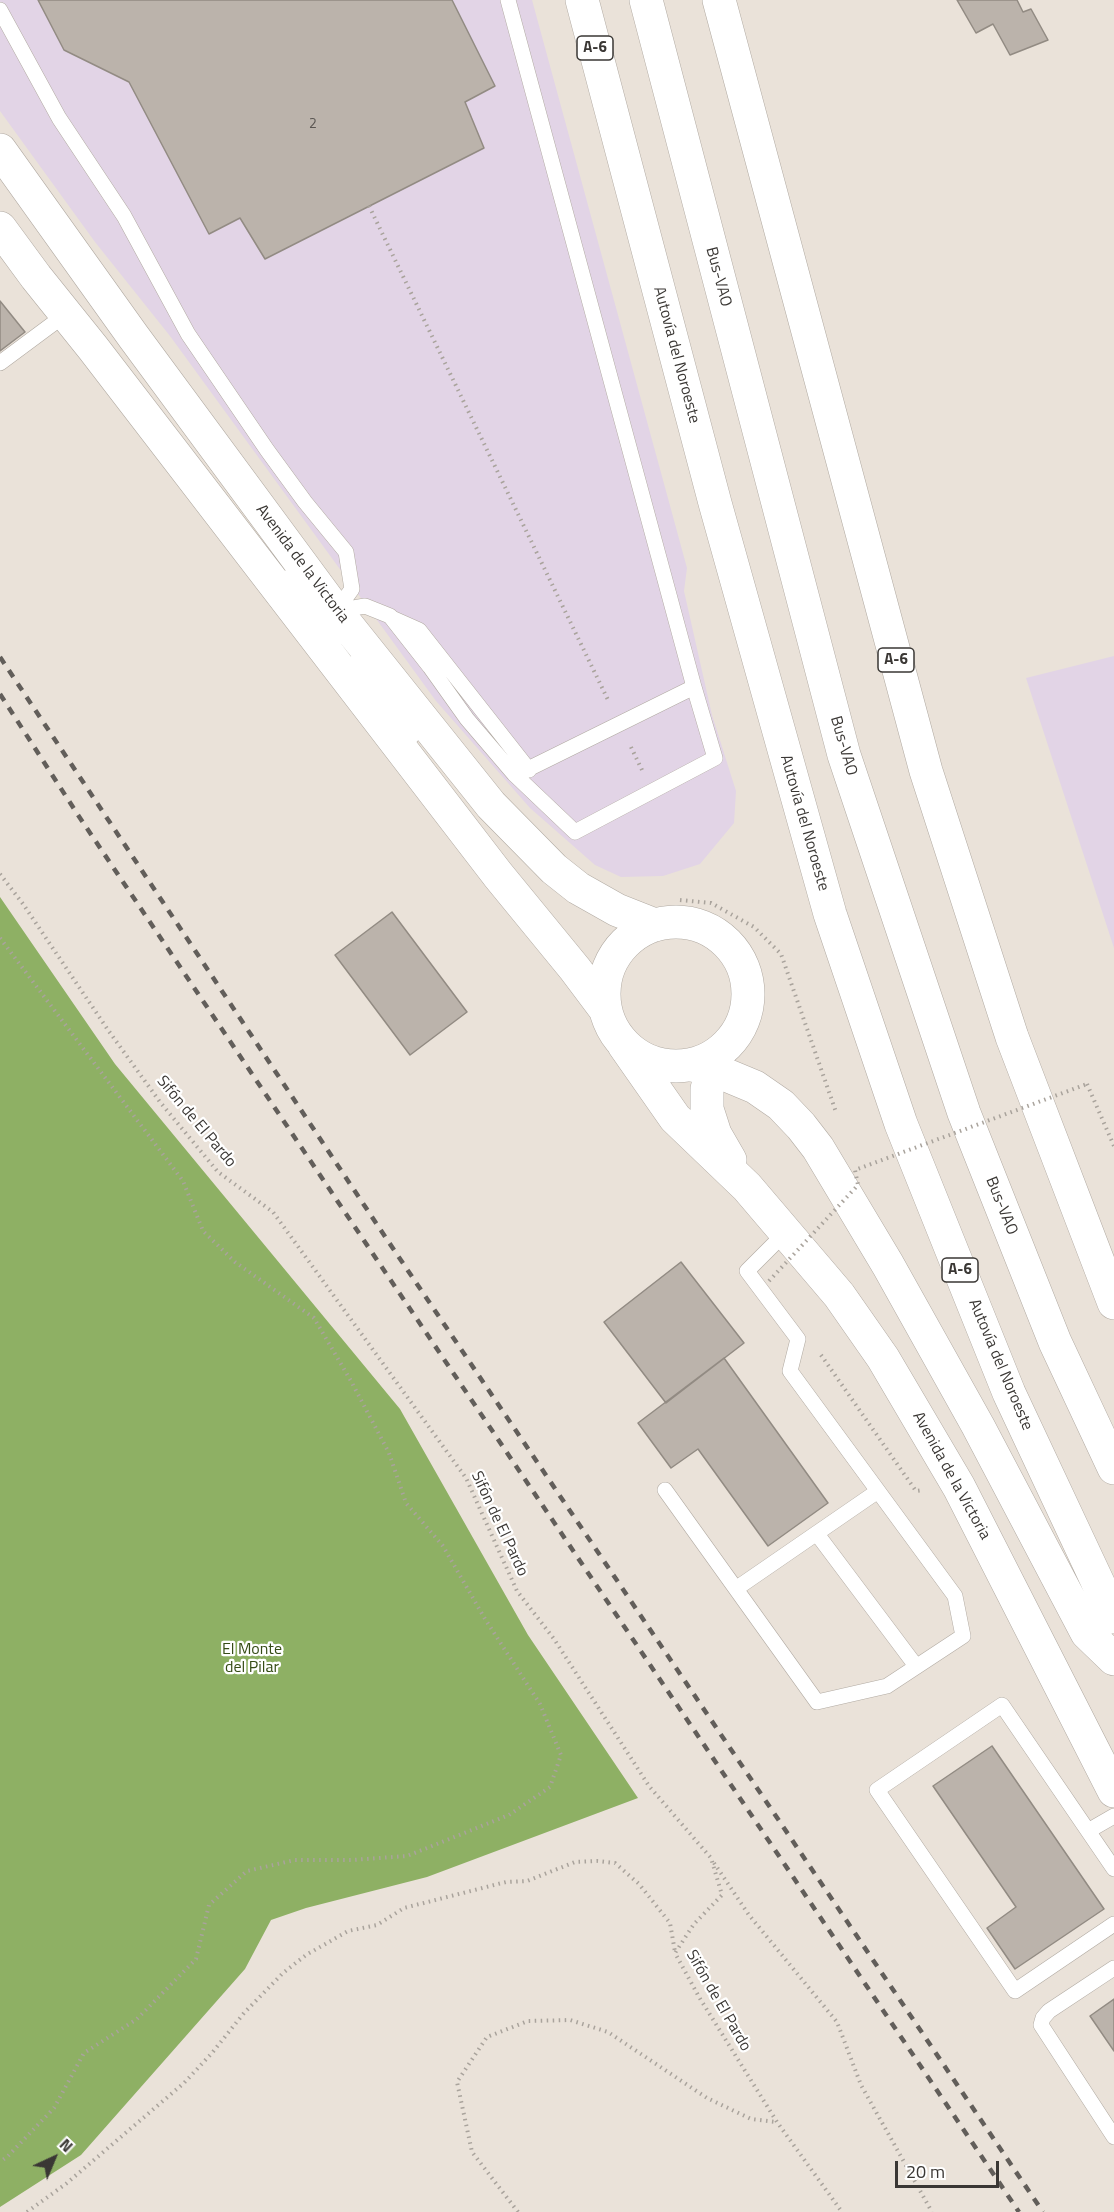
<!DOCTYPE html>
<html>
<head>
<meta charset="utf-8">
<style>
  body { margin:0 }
  #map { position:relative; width:1114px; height:2212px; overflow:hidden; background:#eae2d9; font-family:"Titillium Web",sans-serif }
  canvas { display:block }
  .north { position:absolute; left:24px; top:2128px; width:60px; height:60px; -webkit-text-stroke:4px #fff; paint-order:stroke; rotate:44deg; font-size:16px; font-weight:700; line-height:24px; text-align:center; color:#3a3734 }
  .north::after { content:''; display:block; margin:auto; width:21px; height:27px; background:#3a3734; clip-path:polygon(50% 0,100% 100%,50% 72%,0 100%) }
  .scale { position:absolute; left:895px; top:2161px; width:104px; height:27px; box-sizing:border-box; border:3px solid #3a3734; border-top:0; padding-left:8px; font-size:18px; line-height:21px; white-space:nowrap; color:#3a3734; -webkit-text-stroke:4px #fff; paint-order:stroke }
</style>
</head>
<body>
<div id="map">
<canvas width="1114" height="2212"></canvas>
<div class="north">N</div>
<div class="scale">20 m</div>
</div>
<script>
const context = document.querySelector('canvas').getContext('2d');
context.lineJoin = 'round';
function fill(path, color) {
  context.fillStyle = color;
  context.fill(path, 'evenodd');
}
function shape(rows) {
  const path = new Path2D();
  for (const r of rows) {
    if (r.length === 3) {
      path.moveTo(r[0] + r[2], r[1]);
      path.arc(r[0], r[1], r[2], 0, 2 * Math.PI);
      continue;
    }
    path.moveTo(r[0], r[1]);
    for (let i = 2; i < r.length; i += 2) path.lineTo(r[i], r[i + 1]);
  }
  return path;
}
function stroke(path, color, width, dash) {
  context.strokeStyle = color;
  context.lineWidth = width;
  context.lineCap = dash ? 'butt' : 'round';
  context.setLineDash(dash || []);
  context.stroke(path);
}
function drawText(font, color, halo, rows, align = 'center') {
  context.font = font + ' "Titillium Web",sans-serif';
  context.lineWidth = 4.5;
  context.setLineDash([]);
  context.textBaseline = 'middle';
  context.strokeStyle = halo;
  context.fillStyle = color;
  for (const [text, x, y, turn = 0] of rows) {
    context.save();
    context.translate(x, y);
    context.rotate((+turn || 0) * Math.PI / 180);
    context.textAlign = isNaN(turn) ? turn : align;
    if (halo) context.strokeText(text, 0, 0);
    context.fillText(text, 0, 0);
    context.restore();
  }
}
const commercial = shape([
  [0,0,532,0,687,568,684,591,712,715,736,791,734,823,700,864,663,876,621,877,595,865,530,808,436,701,170,336,95,242,0,111],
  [1114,656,1114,948,1026,678]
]);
const forest = shape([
  [0,897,115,1064,400,1409,528,1635,638,1798,427,1877,306,1908,271,1920,245,1969,81,2155,0,2207]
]);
const building = shape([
  [38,0,452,0,495,86,465,102,484,148,265,259,240,218,209,234,129,82,64,50,38,0],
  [957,0,1017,0,1023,12,1031,9,1048,40,1010,55,993,24,976,33,957,0],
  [0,301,25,332,0,351,0,301],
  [392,912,467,1012,410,1055,335,955,392,912],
  [681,1262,744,1343,666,1403,604,1322,681,1262],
  [724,1358,828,1503,768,1546,698,1449,671,1468,638,1423,724,1358],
  [992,1746,1104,1909,1015,1969,987,1928,1016,1907,933,1786,992,1746],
  [1114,1999,1114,2051,1090,2016,1114,1999]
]);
const path = shape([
  [369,206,609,702],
  [631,747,642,770],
  [0,874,23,904,108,1030,160,1102,218,1172,273,1212,466,1478,517,1591,554,1639,649,1786,711,1858,722,1895,694,1924,675,1953,699,1997,777,2122,842,2212],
  [680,900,711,903,754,927,781,954,836,1112],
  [0,938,183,1181,203,1231,235,1262,314,1318,351,1381,389,1453,406,1503,443,1546,485,1619,540,1704,561,1755,550,1787,509,1815,407,1856,352,1860,295,1860,247,1871,209,1905,196,1959,137,2019,84,2053,54,2108,8,2156,0,2162],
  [1087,1084,1114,1146],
  [821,1355,916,1491,923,1490],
  [714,1863,749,1915,837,2022,861,2085,932,2212],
  [27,2212,67,2183,184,2083,212,2053,244,2013,283,1973,306,1955,348,1931,377,1925,404,1908,506,1882,527,1881,575,1862,597,1861,615,1863,639,1884,670,1923,675,1952],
  [518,2212,472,2152,457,2082,487,2037,528,2021,570,2020,608,2032,707,2098,751,2119,776,2122]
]);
const service = shape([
  [0,10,59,118,124,216,188,334,267,450,305,502,346,552,352,589,336,611,336,615],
  [0,363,66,314],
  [289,577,299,590,321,610,336,611,365,606,390,616,430,667,467,719,514,774,575,832,715,758,694,687,508,0],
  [392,618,419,630,529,770],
  [356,662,412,736],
  [522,772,694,687],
  [665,1490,817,1702,887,1686,963,1636,955,1596,790,1371,798,1339,747,1271,786,1232],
  [817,1534,916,1666],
  [737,1588,878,1491],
  [1088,1831,1114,1816],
  [1114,1869,1002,1705,877,1790,1015,1991,1114,1924],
  [1114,1968,1049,2011,1043,2018,1041,2025,1114,2137]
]);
const tertiary = shape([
  [0,150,133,336,336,611,491,805,554,869,578,888,617,910,655,925],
  [0,228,36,277,93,348,498,875,575,969,605,1009],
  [676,994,72],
  [624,1045,675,1118,747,1187,839,1295,883,1358,959,1487,1114,1791],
  [716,1055,707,1089,707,1109,715,1134,730,1160]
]);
const motorway = shape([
  [582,0,715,503,830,914,901,1124,1009,1393,1114,1617],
  [646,0,844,755,964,1113,1055,1342,1114,1468],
  [719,0,926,771,1012,1037,1114,1303],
  [693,1065,719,1072,755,1087,781,1105,801,1126,818,1148,888,1265,978,1426,1087,1633,1114,1659]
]);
const rail = shape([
  [0,657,388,1241,1043,2212],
  [0,694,78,815,371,1251,1019,2212]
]);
const pathBridge = shape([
  [769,1281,858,1185,855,1170,1087,1084]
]);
const numberNames = [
  ["2",313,125]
];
const shields = [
  [595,48,36],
  [896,660,36],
  [960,1270,36]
];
const shieldNames = [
  ["A-6",595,48],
  ["A-6",896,660],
  ["A-6",960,1270]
];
const streetNames = [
  ["Bus-VAO",718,277,75],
  ["Autovía del Noroeste",676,355,75],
  ["Avenida de la Victoria",302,564,53],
  ["Bus-VAO",843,746,74],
  ["Autovía del Noroeste",804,823,74],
  ["Sifón de El Pardo",196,1122,50],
  ["Bus-VAO",1001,1206,68],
  ["Autovía del Noroeste",1000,1365,67],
  ["Avenida de la Victoria",951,1476,61],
  ["Sifón de El Pardo",499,1524,65],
  ["Sifón de El Pardo",718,2001,60]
];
const parkNames = [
  ["El Monte",252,1650],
  ["del Pilar",252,1668]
];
fill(commercial, '#e2d4e6');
fill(forest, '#8eb064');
fill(building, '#bbb3ab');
stroke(building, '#928b83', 1.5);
stroke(service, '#b1aaa2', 16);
stroke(tertiary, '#b1aaa2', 34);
stroke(motorway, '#b1aaa2', 34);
stroke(path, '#a9a39c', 4, [1.5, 4.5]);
stroke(service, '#fff', 15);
stroke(tertiary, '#fff', 33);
stroke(motorway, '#fff', 33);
stroke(rail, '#625e5a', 4.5, [8, 8]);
stroke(pathBridge, '#a9a39c', 4, [1.5, 4.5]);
drawText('14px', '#5a5652', null, numberNames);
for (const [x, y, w] of shields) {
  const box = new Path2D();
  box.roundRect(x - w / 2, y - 12, w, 24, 4.5);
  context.fillStyle = '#fff';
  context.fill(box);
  stroke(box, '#3a3734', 1.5);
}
drawText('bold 15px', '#3a3734', null, shieldNames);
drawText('16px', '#3a3734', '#fff', streetNames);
drawText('16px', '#364c16', '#fff', parkNames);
</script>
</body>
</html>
